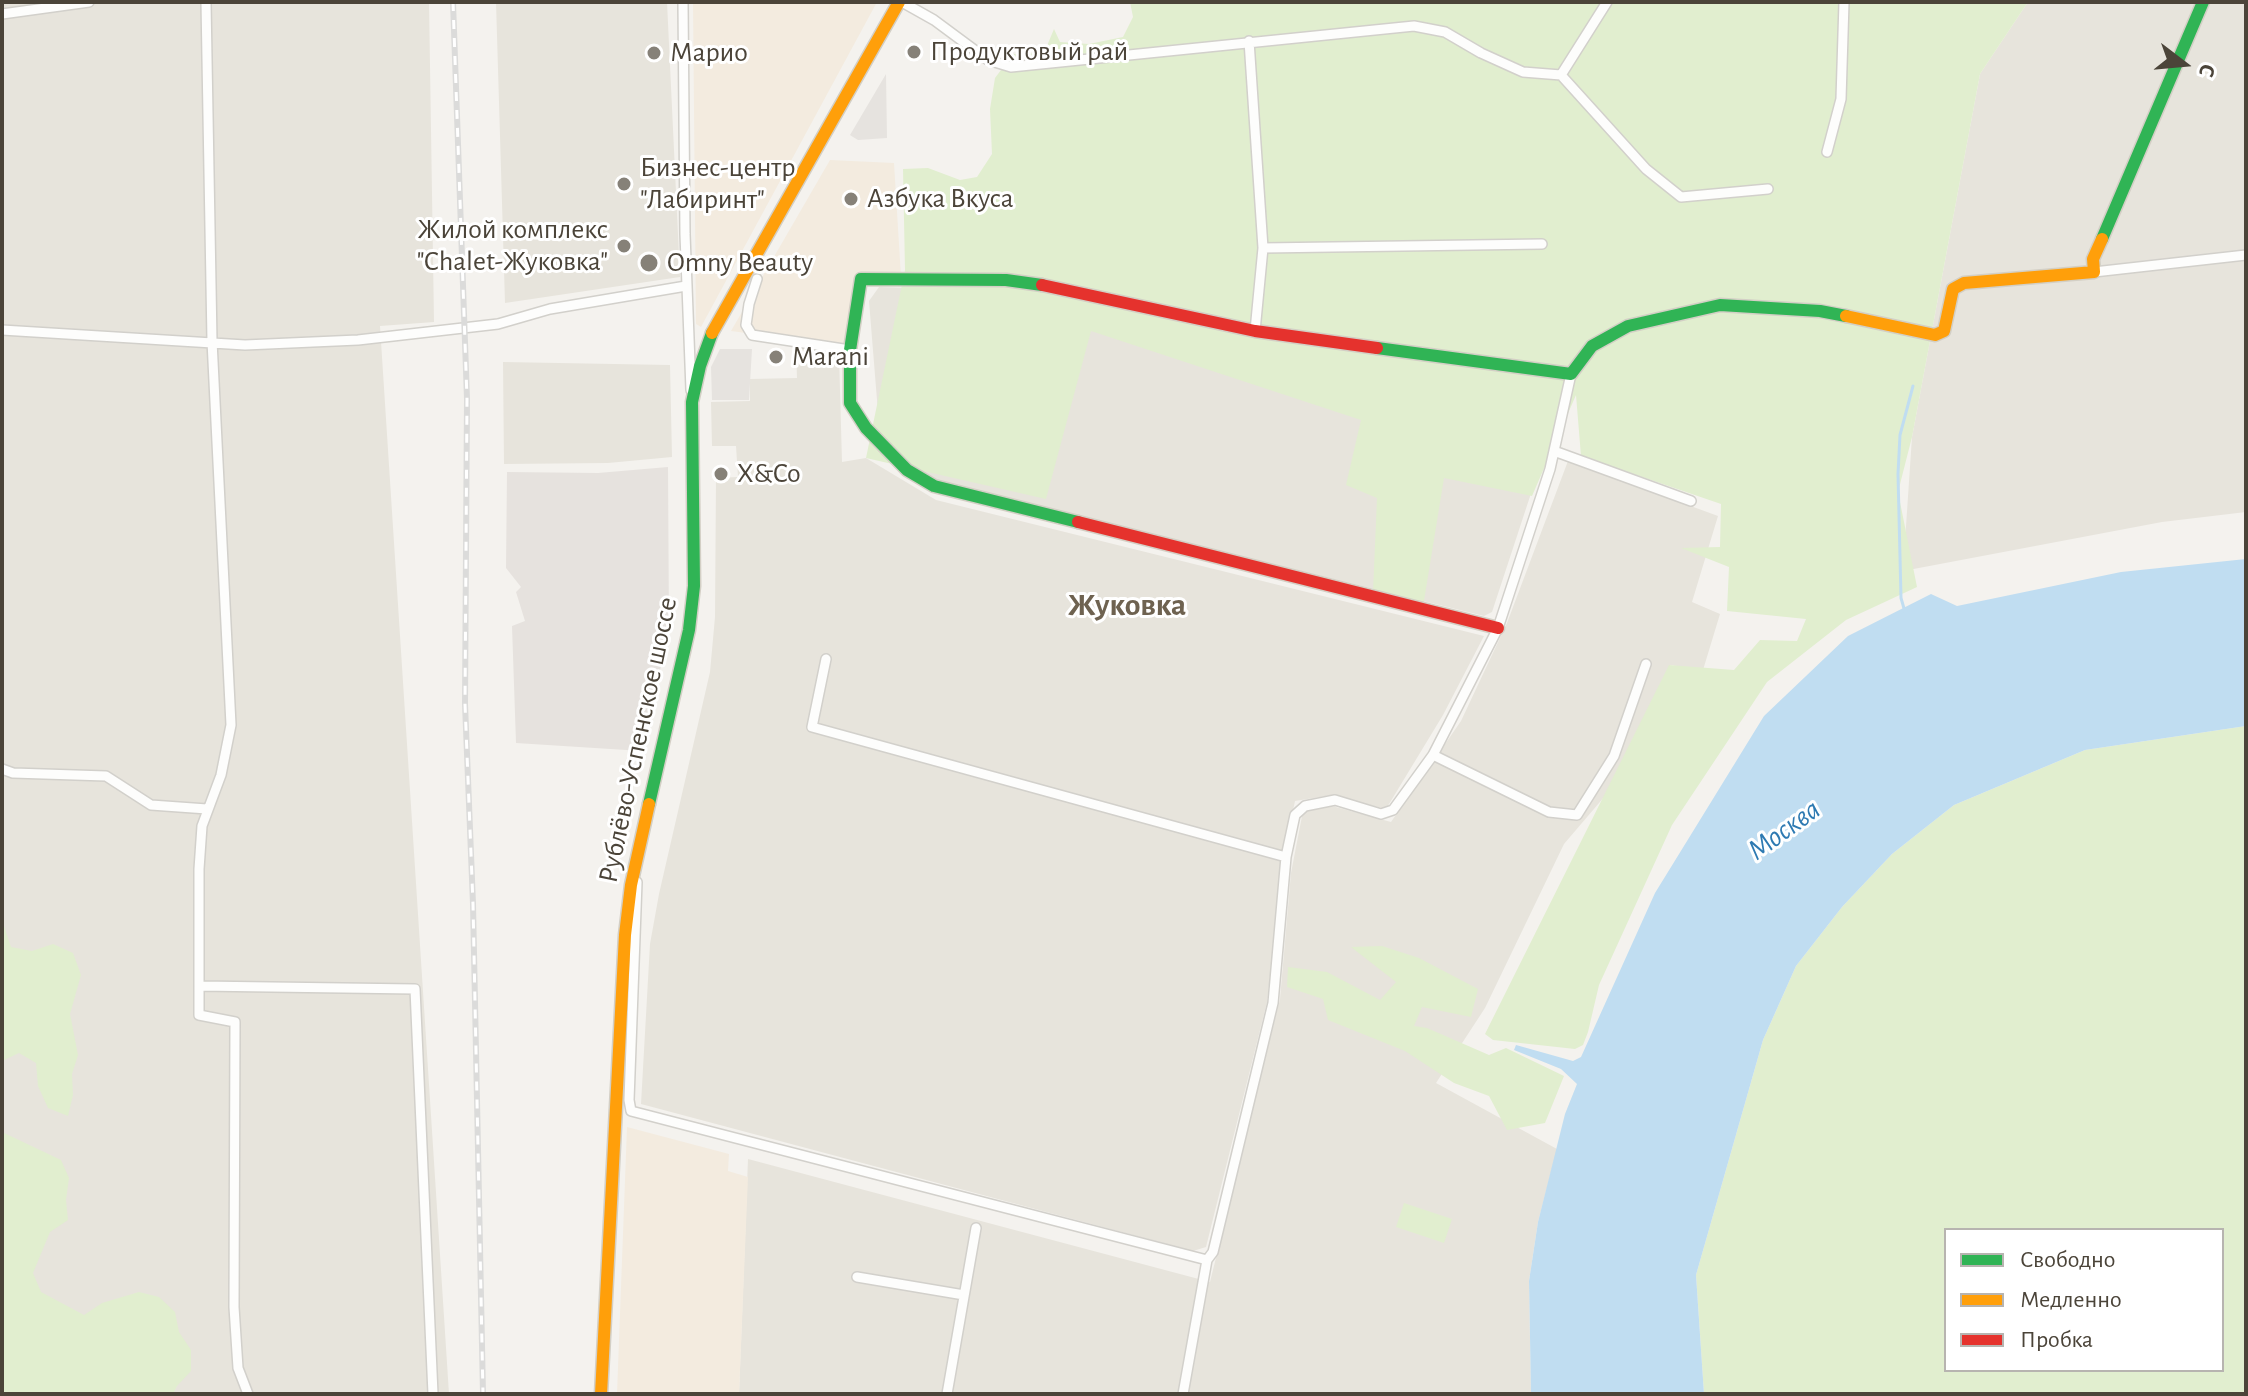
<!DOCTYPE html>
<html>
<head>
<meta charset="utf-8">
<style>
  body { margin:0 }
  #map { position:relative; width:2248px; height:1396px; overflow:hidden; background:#f4f2ee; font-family:"Alegreya Sans",sans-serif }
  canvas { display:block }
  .frame { position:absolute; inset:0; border:4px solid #4b4439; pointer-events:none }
  .legend { position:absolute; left:1944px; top:1228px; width:280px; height:144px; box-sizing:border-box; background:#fff; border:2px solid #b7b4b0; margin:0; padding:10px 14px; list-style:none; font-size:24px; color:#4b4439 }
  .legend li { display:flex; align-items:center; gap:16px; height:40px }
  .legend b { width:40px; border:2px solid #b7b4b0 }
  .north { position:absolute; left:2144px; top:24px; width:80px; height:80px; -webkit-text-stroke:6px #fff; paint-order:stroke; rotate:106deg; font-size:22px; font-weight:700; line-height:32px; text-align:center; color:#4b4439 }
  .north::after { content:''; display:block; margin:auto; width:28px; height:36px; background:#4b4439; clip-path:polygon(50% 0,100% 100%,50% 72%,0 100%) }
</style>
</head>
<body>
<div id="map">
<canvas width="2248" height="1396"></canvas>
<div class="frame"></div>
<ul class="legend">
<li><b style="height:10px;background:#30b455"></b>Свободно</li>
<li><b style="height:10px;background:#ff9f0a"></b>Медленно</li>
<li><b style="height:10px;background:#e5322d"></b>Пробка</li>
</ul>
<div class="north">С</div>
</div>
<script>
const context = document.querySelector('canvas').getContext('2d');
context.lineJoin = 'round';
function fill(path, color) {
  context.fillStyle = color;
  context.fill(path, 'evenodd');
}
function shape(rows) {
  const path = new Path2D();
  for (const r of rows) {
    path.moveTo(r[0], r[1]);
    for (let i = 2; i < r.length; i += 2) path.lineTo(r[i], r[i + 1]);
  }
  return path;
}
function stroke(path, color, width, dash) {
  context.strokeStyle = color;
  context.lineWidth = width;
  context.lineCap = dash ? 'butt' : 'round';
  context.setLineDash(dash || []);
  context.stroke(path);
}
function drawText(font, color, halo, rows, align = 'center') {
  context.font = font + ' "Alegreya Sans",sans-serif';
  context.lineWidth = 6;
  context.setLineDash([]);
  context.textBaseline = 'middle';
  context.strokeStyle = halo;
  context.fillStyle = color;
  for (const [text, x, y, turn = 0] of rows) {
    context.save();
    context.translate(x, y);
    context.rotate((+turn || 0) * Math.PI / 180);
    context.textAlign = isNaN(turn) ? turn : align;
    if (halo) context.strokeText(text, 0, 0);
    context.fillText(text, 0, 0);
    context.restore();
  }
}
const residential = shape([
  [2,2,429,2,434,322,380,326,449,1394,2,1394],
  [496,2,667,2,680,277,505,303],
  [2028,2,2246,2,2246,512,2162,522,1903,571,1912,437,1980,74],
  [879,287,1015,291,1564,393,1492,612,1484,616,935,481,880,437,869,301],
  [796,347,835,351,839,355,842,462,866,458,936,500,1484,636,1443,715,1386,809,1332,795,1295,801,1283,858,1267,1002,1206,1247,1193,1251,641,1104,650,944,659,894,710,672,715,617,716,478,738,477,736,446,712,446,711,402,750,401,750,379,797,378],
  [503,362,670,365,672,457,608,463,504,464],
  [1568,461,1718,516,1692,602,1720,614,1703,670,1670,665,1611,789,1564,844,1485,1008,1436,1083,1557,1149,1538,1222,1529,1281,1531,1394,739,1394,748,1159,1210,1282,1280,999,1291,873,1303,811,1332,806,1391,822,1461,721,1507,623]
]);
const commercial = shape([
  [693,2,877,2,701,327,696,324],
  [830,160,894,163,901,277,855,275,844,346,731,331],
  [627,1127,729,1154,728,1171,748,1177,739,1394,617,1394]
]);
const industrial = shape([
  [668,467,669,630,642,751,516,743,512,626,525,621,516,592,521,587,506,568,507,472,598,473]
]);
const green = shape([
  [1130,2,2028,2,1980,74,1912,437,1898,492,1917,587,1846,620,1767,682,1672,825,1599,985,1588,1032,1583,1045,1575,1049,1493,1040,1485,1034,1669,665,1734,670,1760,640,1797,641,1806,619,1727,611,1729,567,1681,548,1720,547,1721,504,1581,456,1576,395,1532,496,1444,478,1423,607,1373,592,1377,498,1346,485,1361,420,1091,331,1046,499,866,458,905,270,903,169,928,168,960,180,977,177,992,154,990,109,995,78,1013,54,1044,53,1054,29,1060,42,1089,44,1123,37,1133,17],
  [2246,726,2246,1394,1704,1394,1696,1275,1763,1040,1796,966,1842,907,1892,854,1954,805,2085,750],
  [1946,1230,2222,1230,2222,1370,1946,1370],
  [2,920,11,947,32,951,53,944,73,953,81,975,70,1014,78,1055,72,1074,73,1095,68,1116,48,1108,38,1086,36,1063,19,1053,2,1061],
  [1382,946,1419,958,1478,989,1471,1017,1422,1007,1414,1026,1427,1028,1489,1055,1506,1048,1564,1076,1545,1123,1507,1130,1489,1096,1454,1083,1405,1051,1328,1020,1323,999,1287,987,1288,967,1327,972,1380,1000,1396,982,1351,947],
  [2,1132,61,1160,69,1178,66,1200,68,1220,50,1232,33,1273,41,1292,84,1315,102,1303,139,1292,159,1297,175,1312,179,1332,191,1350,191,1371,177,1386,173,1394,2,1394],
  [1404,1203,1452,1219,1444,1243,1396,1227]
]);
const parking = shape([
  [886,74,887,138,858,140,853,137,850,135],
  [720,349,752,349,749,400,712,400,711,367]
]);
const water = shape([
  [2246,559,2246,726,2085,750,1954,805,1892,854,1842,907,1796,966,1763,1040,1696,1275,1704,1394,1531,1394,1529,1281,1538,1222,1565,1114,1577,1084,1561,1069,1514,1050,1516,1045,1573,1061,1581,1057,1655,893,1764,716,1848,636,1931,594,1957,606,2121,572]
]);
const stream = shape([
  [1905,612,1901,598,1898,474,1900,435,1913,386]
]);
const street = shape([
  [206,2,212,341,231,725,221,775,202,826,199,869,199,1015,235,1022,234,1307,238,1368,248,1394],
  [683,2,685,234,691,390],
  [902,2,934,20,988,60,1011,67,1414,26,1445,32,1481,53,1523,72,1561,75,1646,169,1681,197,1768,189],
  [2,14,89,2],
  [1249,41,1263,248,1542,244],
  [1561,75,1607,2],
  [1827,152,1841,99,1844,2],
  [2094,272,2246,255],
  [757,279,749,304,746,325,752,335,850,350],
  [2,330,245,345,358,340,498,324,550,309,686,286],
  [1255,331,1263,248],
  [1554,451,1691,501],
  [826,659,812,727,1286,857],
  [1433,755,1549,812,1577,815,1614,756,1646,664],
  [2,769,13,773,106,776,151,805,207,809],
  [637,882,629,1100,631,1111,1207,1260],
  [199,986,415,989,433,1394],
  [857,1277,964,1295],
  [947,1394,976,1228],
  [1183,1394,1207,1260,1213,1252,1273,1003,1286,857,1295,815,1305,806,1335,800,1381,814,1393,810,1433,755,1498,628,1550,469,1571,374]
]);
const fast = shape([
  [2102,239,2203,2],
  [1042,285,1006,280,861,279,850,350,850,403,866,428,907,470,934,486,1078,522],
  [1377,348,1571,374,1592,346,1628,326,1720,305,1820,311,1846,316],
  [649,804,689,630,694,586,692,402,700,366,712,333]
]);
const slow = shape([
  [1846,316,1935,335,1944,331,1953,289,1964,283,2094,272,2093,259,2102,239],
  [712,333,899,2],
  [601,1394,625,935,631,885,649,804]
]);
const jam = shape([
  [1042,285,1255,331,1377,348],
  [1078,522,1498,628]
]);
const rail = shape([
  [453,2,467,399,465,704,473,904,483,1394]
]);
const markers = [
  [914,52,8,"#868178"],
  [654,53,8,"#868178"],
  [624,184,8,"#868178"],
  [851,199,8,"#868178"],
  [624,246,8,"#868178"],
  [649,263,10,"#868178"],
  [776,357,8,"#868178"],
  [721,474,8,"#868178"]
];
const poiNames = [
  ["Продуктовый рай",930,52],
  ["Марио",670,53],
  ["Бизнес-центр",640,168],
  ["\"Лабиринт\"",640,200],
  ["Азбука Вкуса",867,199],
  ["Жилой комплекс",608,230,"right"],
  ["\"Chalet-Жуковка\"",608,262,"right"],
  ["Omny Beauty",667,263],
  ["Marani",792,357],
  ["X&Co",737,474]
];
const streetNames = [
  ["Рублёво-Успенское шоссе",638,740,-78]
];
const waterNames = [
  ["Москва",1784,830,-36]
];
const quarterNames = [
  ["Жуковка",1127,605]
];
fill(residential, '#e7e4dc');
fill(commercial, '#f3ebdf');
fill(industrial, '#e6e2de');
fill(green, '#e1eecf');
fill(parking, '#e6e3df');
fill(water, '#c0ddf1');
stroke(stream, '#c0ddf1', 3);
stroke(street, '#d2d0cb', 12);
stroke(fast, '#d3cfc5', 15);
stroke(slow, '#d3cfc5', 15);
stroke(jam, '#d3cfc5', 15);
stroke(street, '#fdfdfc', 9);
stroke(fast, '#30b455', 12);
stroke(slow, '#ff9f0a', 12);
stroke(jam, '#e5322d', 12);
stroke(rail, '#dbdbda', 6);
stroke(rail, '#fff', 3, [9]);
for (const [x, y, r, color] of markers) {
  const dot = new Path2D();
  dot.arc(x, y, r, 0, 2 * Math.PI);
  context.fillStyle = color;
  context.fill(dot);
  stroke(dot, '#fff', 3);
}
drawText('28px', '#4b4439', '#fff', poiNames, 'left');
drawText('28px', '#4b4439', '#fff', streetNames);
drawText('italic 30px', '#2e7ab2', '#fff', waterNames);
drawText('bold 32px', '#6e6250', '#fff', quarterNames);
</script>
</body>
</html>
